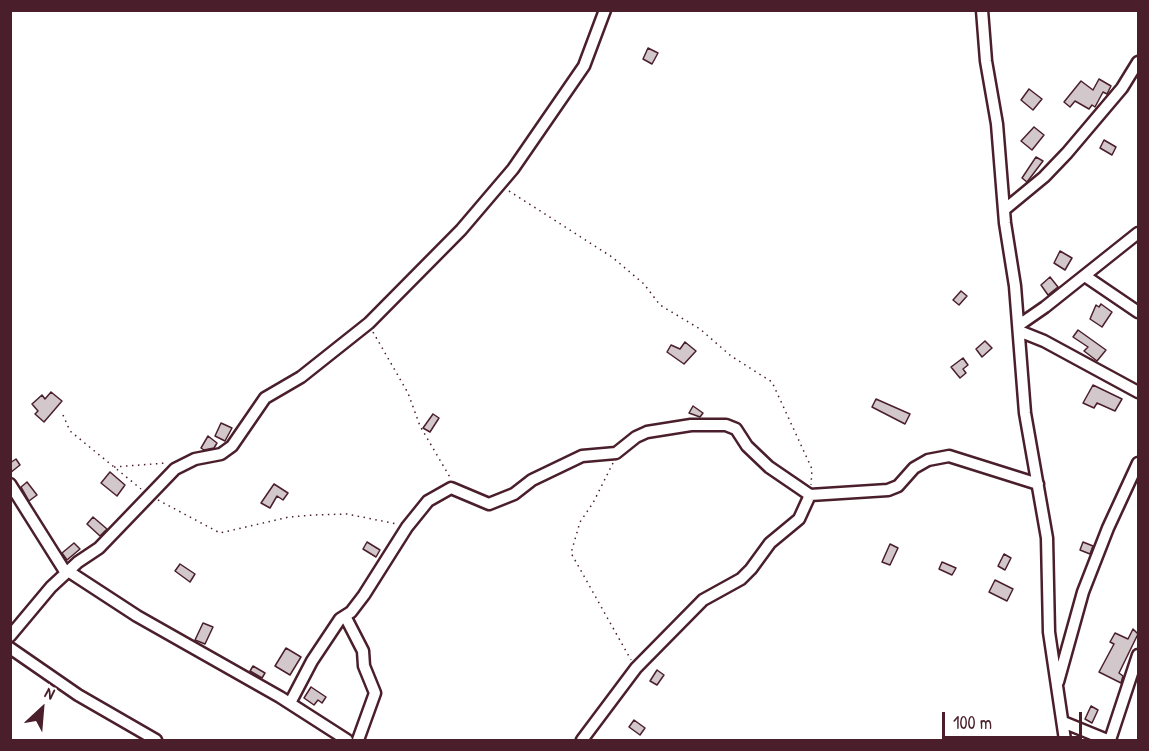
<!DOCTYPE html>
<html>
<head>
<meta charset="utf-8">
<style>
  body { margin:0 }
  #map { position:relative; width:1149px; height:751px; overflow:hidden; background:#fff; font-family:"Patrick Hand",sans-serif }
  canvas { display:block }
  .frame { position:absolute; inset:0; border:12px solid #4a1f2b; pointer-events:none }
  .north { position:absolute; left:12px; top:679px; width:60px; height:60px; -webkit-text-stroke:4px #fff; paint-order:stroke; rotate:26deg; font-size:16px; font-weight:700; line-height:24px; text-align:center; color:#4a1f2b }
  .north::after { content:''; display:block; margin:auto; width:21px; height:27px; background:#4a1f2b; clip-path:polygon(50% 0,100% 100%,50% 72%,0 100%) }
  .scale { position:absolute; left:942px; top:712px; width:140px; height:27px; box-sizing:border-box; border:3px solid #4a1f2b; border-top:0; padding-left:8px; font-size:18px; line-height:21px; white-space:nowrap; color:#4a1f2b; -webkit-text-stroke:4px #fff; paint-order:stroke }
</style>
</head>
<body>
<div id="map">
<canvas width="1149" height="751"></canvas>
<div class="frame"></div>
<div class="north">N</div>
<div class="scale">100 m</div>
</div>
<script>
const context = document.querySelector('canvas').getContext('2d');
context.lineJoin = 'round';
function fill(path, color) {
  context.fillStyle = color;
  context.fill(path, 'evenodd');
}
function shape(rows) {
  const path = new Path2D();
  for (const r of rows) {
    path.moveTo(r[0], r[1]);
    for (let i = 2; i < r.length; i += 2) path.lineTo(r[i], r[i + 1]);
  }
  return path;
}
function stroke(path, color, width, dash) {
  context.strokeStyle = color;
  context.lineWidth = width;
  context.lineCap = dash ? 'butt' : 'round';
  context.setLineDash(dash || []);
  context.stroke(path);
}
const building = shape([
  [648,48,658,53,652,64,643,59,648,48],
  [1099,79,1111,86,1107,94,1103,92,1095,107,1092,105,1089,109,1075,101,1070,107,1064,102,1081,81,1093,90,1099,79],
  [1029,89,1042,99,1033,110,1021,100,1029,89],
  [1034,127,1044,135,1032,150,1021,141,1034,127],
  [1104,140,1116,147,1112,155,1100,148,1104,140],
  [1036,157,1043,161,1027,182,1022,178,1036,157],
  [1060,251,1072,258,1065,270,1054,263,1060,251],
  [1050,277,1058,287,1048,295,1041,285,1050,277],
  [961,291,967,296,959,305,953,300,961,291],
  [1101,304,1112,312,1102,327,1090,319,1096,305,1099,307,1101,304],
  [1078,330,1106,350,1097,361,1084,351,1088,347,1073,337,1078,330],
  [985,341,992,348,982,357,976,349,985,341],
  [685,342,696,351,684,364,667,352,671,345,680,349,685,342],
  [963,358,968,365,963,369,966,373,960,378,951,367,963,358],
  [1093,385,1122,399,1115,411,1097,403,1094,408,1083,403,1093,385],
  [51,392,62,401,44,422,35,414,38,411,32,404,42,395,45,399,51,392],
  [876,399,910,414,905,424,872,407,876,399],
  [693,406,703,413,700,417,689,413,693,406],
  [433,414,439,418,430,432,423,428,433,414],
  [221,423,232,428,225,441,215,436,221,423],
  [208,436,217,443,214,448,204,450,201,448,208,436],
  [16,459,20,465,10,473,10,463,16,459],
  [110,472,125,485,117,496,101,483,110,472],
  [27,482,37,495,29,501,21,487,27,482],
  [274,484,288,493,283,500,277,496,270,508,261,503,274,484],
  [93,517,107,529,100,536,87,524,93,517],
  [367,542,380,550,376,557,363,549,367,542],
  [1083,542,1093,546,1090,554,1080,550,1083,542],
  [74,543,80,549,67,560,62,553,74,543],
  [890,544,898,548,890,565,882,562,890,544],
  [1004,554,1011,558,1005,570,998,566,1004,554],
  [942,562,956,568,952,575,939,569,942,562],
  [180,564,195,574,190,582,175,571,180,564],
  [995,580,1013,589,1007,601,989,592,995,580],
  [203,623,213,627,205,644,195,640,203,623],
  [1133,629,1138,634,1119,673,1123,676,1121,683,1099,672,1114,644,1110,642,1115,633,1128,639,1133,629],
  [286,648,301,657,290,675,275,666,286,648],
  [253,666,265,673,262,678,250,671,253,666],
  [657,670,664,675,657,685,650,681,657,670],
  [311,687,326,697,322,703,318,700,314,705,304,698,311,687],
  [1091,706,1098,710,1092,723,1085,719,1091,706],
  [634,720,645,728,640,735,629,727,634,720]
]);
const path = shape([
  [509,191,612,257,644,284,660,305,700,329,731,356,772,382,812,469,811,485],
  [373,332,408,393,420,426,451,479],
  [63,415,70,431,141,489],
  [613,463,593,503,580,522,571,553,631,660],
  [114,467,166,463],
  [158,500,220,533,289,517,313,515,347,514,397,524]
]);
const minor = shape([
  [982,10,986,61,997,124,1005,223,1015,286,1025,413,1047,538,1049,632,1065,740],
  [1004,210,1044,177,1067,153,1122,88,1138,62],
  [1085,276,1138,312],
  [1019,325,1045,307,1138,233],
  [1019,331,1044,341,1138,392],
  [10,484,66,573],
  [68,571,137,616,280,697,347,740],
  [345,616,363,651,364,666,375,693,358,740],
  [10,636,51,587,78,562,99,548,175,469,195,459,221,454,232,446,265,398,301,377,369,323,461,230,513,169,584,66,605,10],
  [10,648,78,695,156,740],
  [1058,682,1083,592,1108,528,1138,463],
  [290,703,312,661,340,619,351,612,364,595,407,527,428,501,451,488,489,504,514,494,532,480,582,456,616,453,636,437,647,432,691,425,726,425,736,429,747,446,769,467,810,495,888,490,898,486,914,468,928,460,949,456,1038,484],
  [1063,722,1107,740],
  [582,740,636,668,703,600,741,579,751,569,770,543,799,519,810,495],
  [1110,740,1138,655]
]);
fill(building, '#d2c7cb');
stroke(building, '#4a1f2b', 1.5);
stroke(minor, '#4a1f2b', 15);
stroke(path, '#4a1f2b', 1.5, [1.5, 4.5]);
stroke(minor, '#fff', 10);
</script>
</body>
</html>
